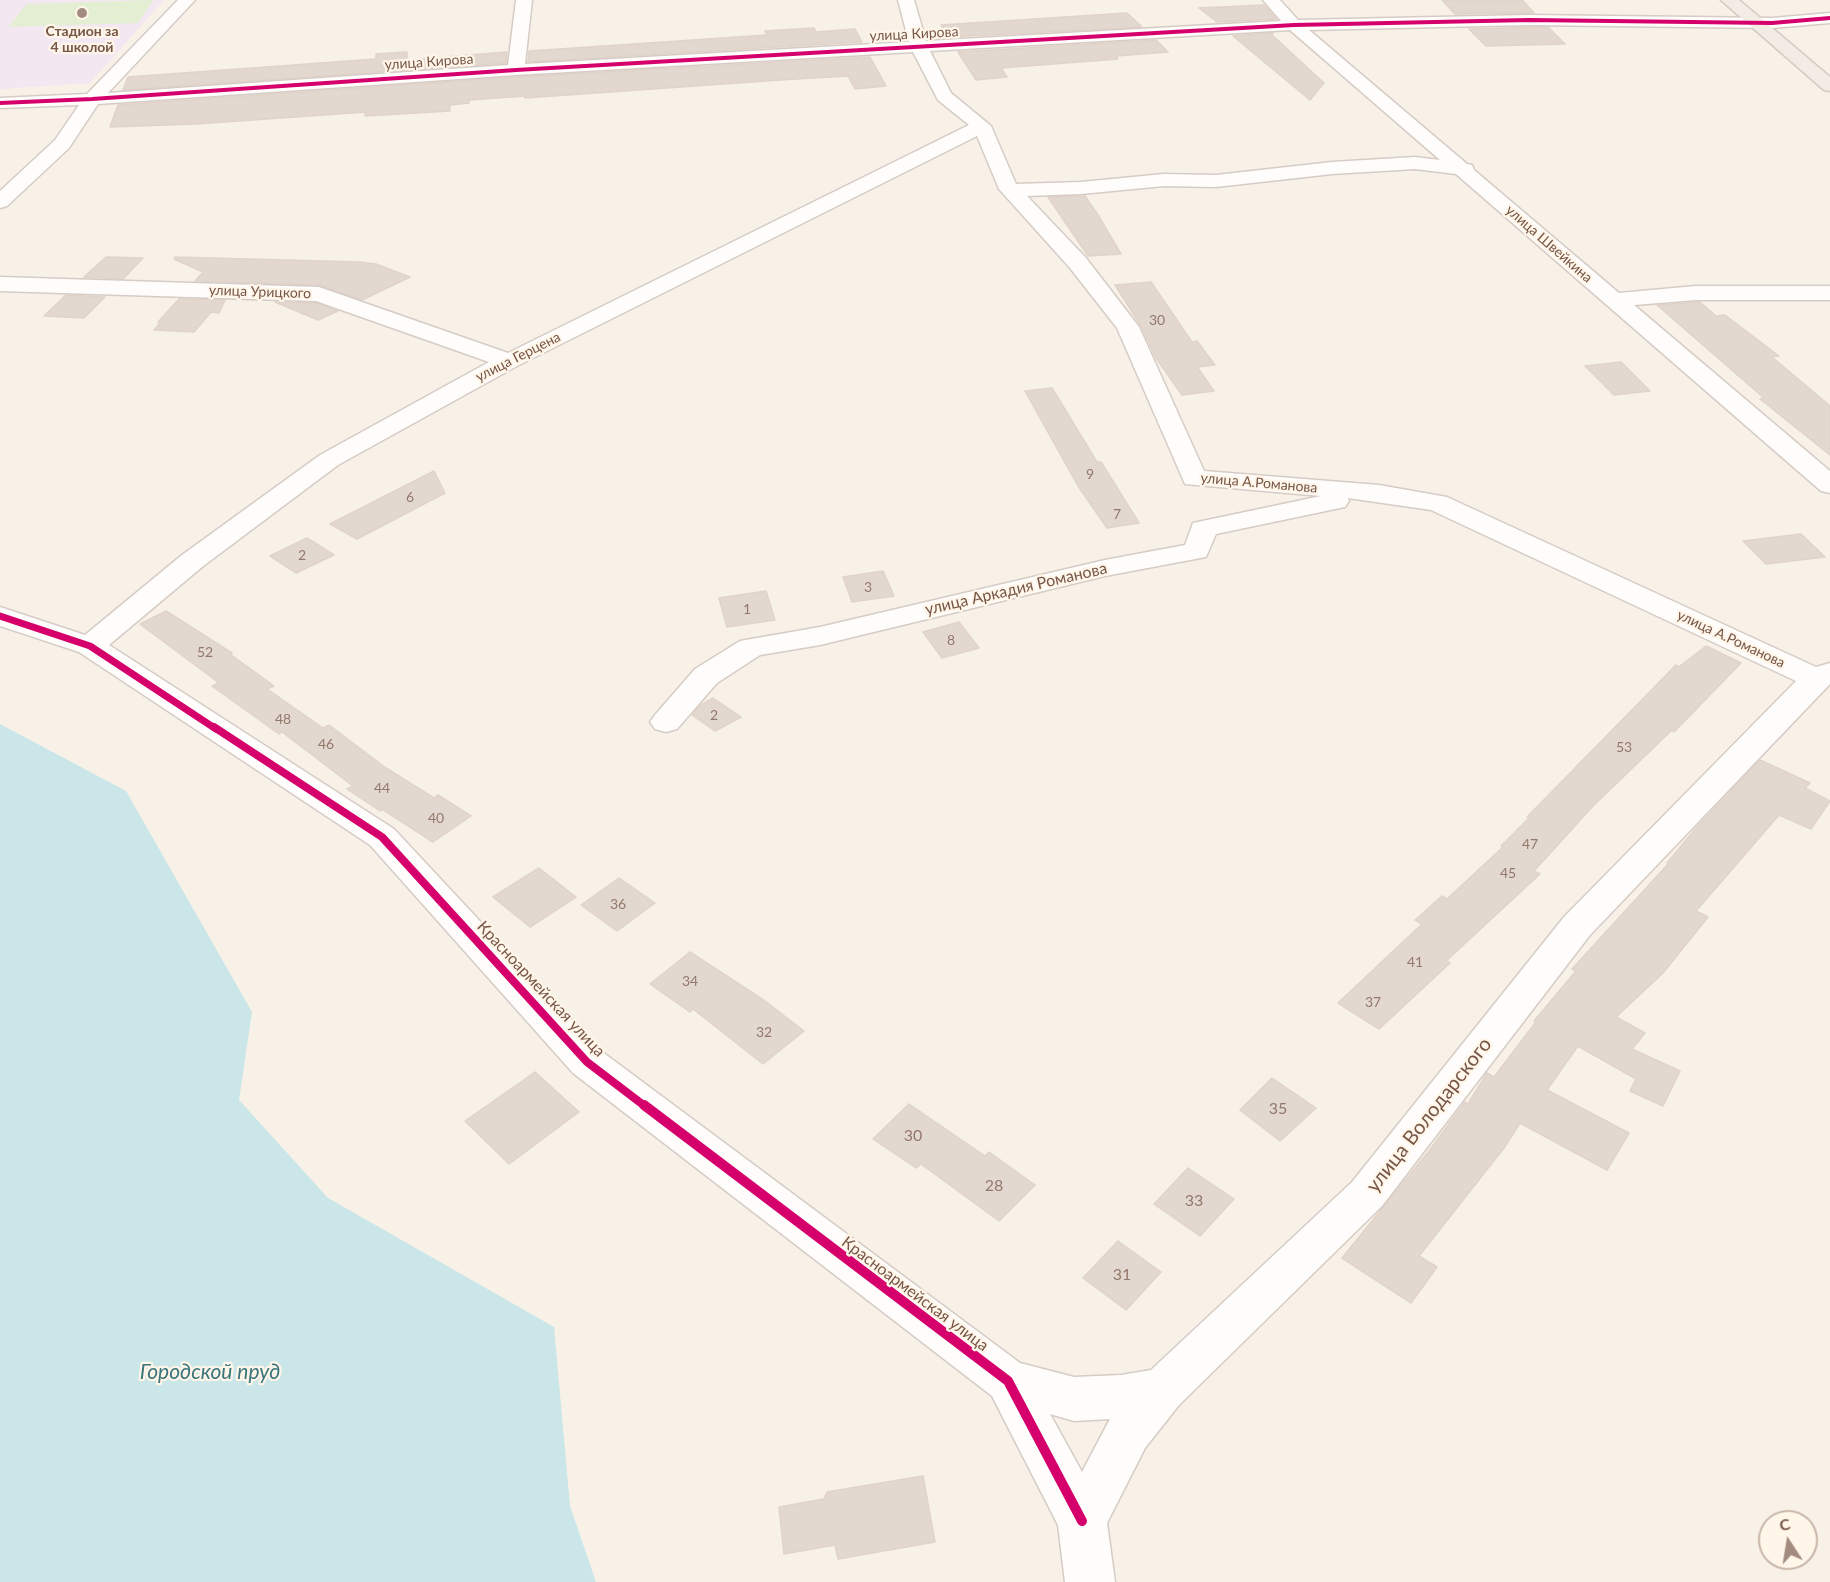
<!DOCTYPE html>
<html>
<head>
<meta charset="utf-8">
<style>
  body { margin:0 }
  #map { position:relative; width:1830px; height:1582px; overflow:hidden; background:#f7f1e8; font-family:Lato,sans-serif }
  canvas { display:block }
  .north { position:absolute; left:1758px; top:1510px; width:60px; height:60px; box-sizing:border-box; background:#fff6e9; border:2px solid #c8b6a8; border-radius:50%; rotate:348deg; font-size:16px; font-weight:700; line-height:24px; text-align:center; color:#765647 }
  .north::after { content:''; display:block; margin:auto; width:21px; height:27px; background:#a38c7f; clip-path:polygon(50% 0,100% 100%,50% 72%,0 100%) }
</style>
</head>
<body>
<div id="map">
<canvas width="1830" height="1582"></canvas>
<div class="north">С</div>
</div>
<script>
const context = document.querySelector('canvas').getContext('2d');
context.lineJoin = 'round';
function fill(path, color) {
  context.fillStyle = color;
  context.fill(path, 'evenodd');
}
function shape(rows) {
  const path = new Path2D();
  for (const r of rows) {
    path.moveTo(r[0], r[1]);
    for (let i = 2; i < r.length; i += 2) path.lineTo(r[i], r[i + 1]);
  }
  return path;
}
function stroke(path, color, width, dash) {
  context.strokeStyle = color;
  context.lineWidth = width;
  context.lineCap = dash ? 'butt' : 'round';
  context.setLineDash(dash || []);
  context.stroke(path);
}
function drawText(font, color, halo, rows, align = 'center') {
  context.font = font + ' Lato,sans-serif';
  context.lineWidth = 4.5;
  context.setLineDash([]);
  context.textBaseline = 'middle';
  context.strokeStyle = halo;
  context.fillStyle = color;
  for (const [text, x, y, turn = 0] of rows) {
    context.save();
    context.translate(x, y);
    context.rotate((+turn || 0) * Math.PI / 180);
    context.textAlign = isNaN(turn) ? turn : align;
    if (halo) context.strokeText(text, 0, 0);
    context.fillText(text, 0, 0);
    context.restore();
  }
}
const education = shape([
  [0,0,164,0,90,83,0,89]
]);
const green = shape([
  [153,0,138,23,8,27,27,4]
]);
const water = shape([
  [0,724,126,791,252,1012,239,1100,328,1198,554,1327,570,1506,596,1582,0,1582]
]);
const building = shape([
  [1442,0,1522,0,1534,13,1455,14,1442,0],
  [1264,5,1276,19,1217,22,1199,8,1264,5],
  [1127,13,1142,27,949,37,941,25,1127,13],
  [1548,27,1565,44,1486,46,1469,29,1548,27],
  [814,28,816,32,855,29,862,42,528,62,529,51,767,35,765,31,814,28],
  [1273,33,1272,35,1324,83,1310,100,1233,36,1273,33],
  [1156,40,1168,52,1116,56,1118,59,1001,68,1007,77,976,80,958,52,1156,40],
  [407,52,407,60,507,52,506,63,123,90,128,77,376,59,376,54,407,52],
  [870,57,886,86,855,89,848,76,780,80,525,98,525,96,469,100,469,103,450,105,450,111,365,116,366,112,196,124,110,127,118,105,516,77,870,57],
  [1085,196,1098,215,1121,254,1088,256,1048,197,1085,196],
  [106,257,143,258,123,279,84,277,106,257],
  [175,257,359,262,376,264,410,277,362,300,319,285,195,281,203,272,174,259,175,257],
  [1151,282,1192,342,1197,341,1215,365,1197,367,1214,391,1182,395,1156,358,1141,326,1115,285,1151,282],
  [66,295,105,297,84,318,44,316,66,295],
  [179,299,225,300,219,313,211,312,194,332,154,330,161,322,158,322,179,299],
  [275,302,316,303,338,311,318,320,275,302],
  [1700,302,1716,316,1725,315,1779,356,1772,357,1830,406,1830,455,1760,399,1764,398,1657,305,1700,302],
  [1621,362,1650,391,1614,395,1585,366,1621,362],
  [1052,388,1097,462,1101,462,1139,523,1107,528,1078,486,1025,391,1052,388],
  [434,471,445,493,357,539,330,524,434,471],
  [1801,534,1825,557,1766,564,1743,541,1801,534],
  [307,538,334,555,296,573,270,556,307,538],
  [883,571,894,596,852,602,843,577,883,571],
  [766,591,775,620,727,627,719,598,766,591],
  [166,611,232,653,230,654,274,686,267,689,323,728,329,725,386,768,434,798,438,795,471,816,433,842,382,809,380,811,347,789,353,786,282,732,279,734,212,686,219,683,140,624,166,611],
  [959,622,979,648,942,658,923,632,959,622],
  [1706,646,1741,663,1674,732,1672,730,1593,806,1534,871,1540,874,1446,961,1450,963,1379,1029,1338,1003,1422,924,1415,920,1442,896,1447,899,1503,847,1501,846,1529,818,1527,817,1676,665,1679,667,1706,646],
  [713,698,741,717,715,731,692,715,701,705,713,698],
  [1760,760,1810,783,1805,788,1830,801,1811,829,1779,815,1696,911,1708,917,1663,973,1616,1017,1645,1033,1632,1049,1680,1071,1663,1106,1630,1091,1636,1079,1578,1046,1547,1090,1629,1133,1607,1170,1520,1123,1504,1148,1419,1256,1437,1267,1411,1303,1342,1258,1429,1151,1465,1102,1468,1104,1487,1073,1494,1077,1536,1022,1534,1021,1576,971,1572,969,1669,863,1667,863,1697,827,1760,760],
  [539,868,576,897,530,927,493,897,539,868],
  [619,878,655,903,617,931,581,905,619,878],
  [690,952,765,1001,804,1031,763,1064,693,1009,690,1012,650,984,690,952],
  [535,1072,579,1112,509,1164,465,1121,535,1072],
  [1272,1078,1316,1108,1280,1141,1240,1110,1272,1078],
  [909,1104,985,1156,989,1152,1035,1185,999,1221,921,1164,916,1168,873,1139,909,1104],
  [1188,1168,1234,1199,1200,1236,1154,1204,1188,1168],
  [1118,1241,1161,1272,1126,1310,1083,1278,1118,1241],
  [923,1476,935,1542,838,1559,835,1545,784,1554,779,1507,824,1499,827,1492,923,1476]
]);
const minor = shape([
  [178,0,195,0,108,93,508,65,516,0,532,0,525,64,909,42,898,0,914,0,926,41,1281,21,1263,0,1280,0,1298,20,1529,15,1772,18,1830,13,1830,23,1772,28,1529,25,1309,30,1467,164,1472,165,1474,170,1619,293,1696,286,1830,286,1830,300,1696,300,1634,305,1830,471,1830,493,1821,491,1456,174,1415,169,1332,174,1216,187,1164,186,1081,194,1027,196,1086,258,1139,327,1204,471,1379,485,1447,497,1816,667,1830,663,1830,684,1590,935,1382,1206,1179,1405,1145,1448,1107,1523,1115,1582,1065,1582,1058,1525,992,1396,573,1073,370,845,79,652,0,626,0,607,85,635,182,555,320,455,489,362,316,301,0,291,0,277,319,287,508,353,969,125,938,100,913,52,516,75,98,104,69,148,7,206,0,208,0,191,55,140,79,105,0,108,0,98,87,94,178,0],
  [1290,30,1440,160,1415,157,1332,162,1216,175,1164,174,1081,182,1016,184,991,126,951,93,930,51,1290,30],
  [977,136,999,189,1070,268,1117,328,1185,484,1321,496,1193,523,1185,545,1105,560,820,627,740,641,695,669,655,715,650,722,655,729,666,732,677,729,717,683,760,655,820,645,1105,576,1206,557,1216,534,1345,507,1349,501,1348,498,1431,510,1796,681,1564,917,1352,1182,1151,1370,1121,1375,1074,1377,1020,1363,601,1051,394,829,109,645,202,567,338,465,517,366,977,136],
  [1050,1414,1074,1421,1110,1419,1082,1472,1050,1414]
]);
const major = shape([
  [1721,0,1739,0,1830,77,1830,91,1824,90,1721,0]
]);
const cyclewayFar3 = shape([
  [0,103,92,99,516,70,1294,25,1529,20,1772,23,1830,18]
]);
const cyclewayFar2 = shape([
  [0,616,90,646,216,729]
]);
const cyclewayFar1 = shape([
  [214,727,382,837,587,1062,646,1107]
]);
const cycleway = shape([
  [644,1105,1008,1381,1082,1521]
]);
const markers = [
  [82,13,6,"#a38c7f"]
];
const farPoinames = [
  ["Стадион за",82,31],
  ["4 школой",82,47]
];
const farStreetnames = [
  ["улица Кирова",914,34,-3],
  ["улица Кирова",429,62,-4],
  ["улица Швейкина",1549,244,41],
  ["улица Урицкого",260,292,2],
  ["улица Герцена",518,357,-27],
  ["улица А.Романова",1259,483,5],
  ["улица А.Романова",1731,639,25]
];
const numberNames = [
  ["30",1157,320],
  ["9",1090,474],
  ["6",410,497],
  ["7",1117,514],
  ["2",302,555],
  ["3",868,587],
  ["1",747,609],
  ["8",951,640],
  ["52",205,652],
  ["2",714,715],
  ["48",283,719],
  ["46",326,744],
  ["53",1624,747],
  ["44",382,788],
  ["40",436,818],
  ["47",1530,844],
  ["45",1508,873],
  ["36",618,904],
  ["41",1415,962],
  ["34",690,981],
  ["37",1373,1002],
  ["32",764,1032]
];
const streetNames = [
  ["улица Аркадия Романова",1016,589,-13],
  ["Красноармейская улица",541,989,47],
  ["Красноармейская улица",915,1294,37]
];
const nearNumbernames = [
  ["35",1278,1109],
  ["30",913,1136],
  ["28",994,1186],
  ["33",1194,1201],
  ["31",1122,1275]
];
const nearStreetnames = [
  ["улица Володарского",1429,1115,-52]
];
const nearWaternames = [
  ["Городской пруд",210,1372]
];
fill(education, '#f3e7f1');
fill(green, '#e3eed2');
fill(water, '#cae6e8');
fill(building, '#e3d8d0');
stroke(building, '#e0d3ca', 1.5);
stroke(minor, '#d6ccc5', 3);
stroke(major, '#d6cbc4', 3);
fill(minor, '#fefdfc');
fill(major, '#f2ece4');
stroke(cyclewayFar3, '#d6006c', 4);
stroke(cyclewayFar2, '#d6006c', 7);
stroke(cyclewayFar1, '#d6006c', 8);
stroke(cycleway, '#d6006c', 10);
for (const [x, y, r, color] of markers) {
  const dot = new Path2D();
  dot.arc(x, y, r, 0, 2 * Math.PI);
  context.fillStyle = color;
  context.fill(dot);
  stroke(dot, '#fff6e9', 2);
}
drawText('bold 14px', '#765647', '#fff6e9', farPoinames);
drawText('14px', '#765647', '#fff6e9', farStreetnames);
drawText('14px', '#93786c', null, numberNames);
drawText('16px', '#765647', '#fff6e9', streetNames);
drawText('16px', '#93786c', null, nearNumbernames);
drawText('20px', '#765647', '#fff6e9', nearStreetnames);
drawText('italic 21px', '#3a747c', '#fff6e9', nearWaternames);
</script>
</body>
</html>
